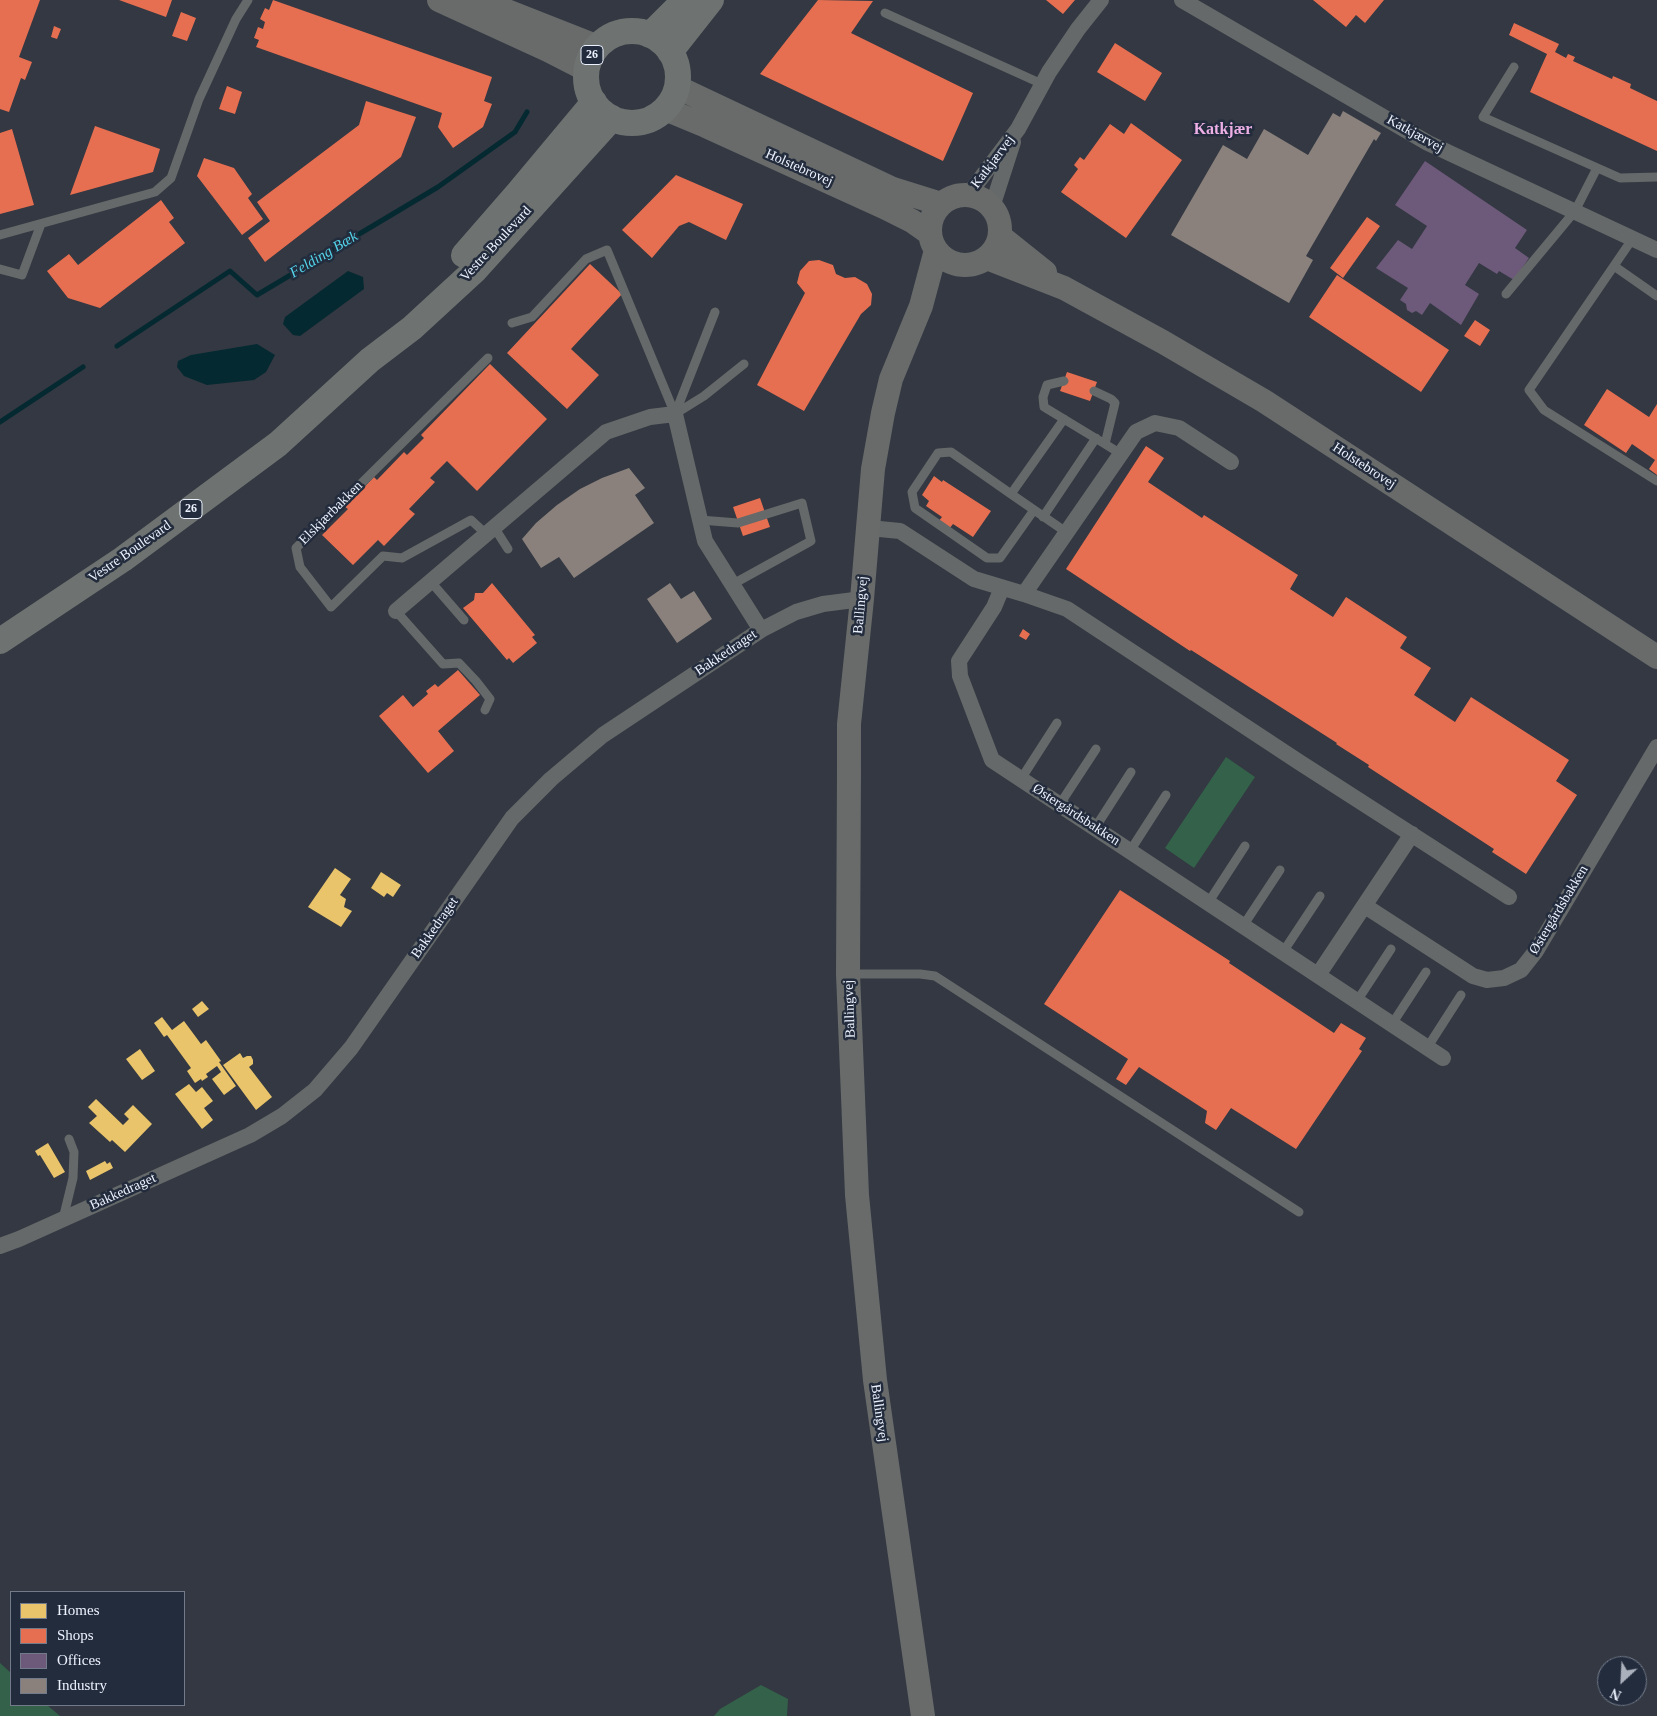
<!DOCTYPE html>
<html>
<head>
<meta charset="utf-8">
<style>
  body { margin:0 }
  #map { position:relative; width:1657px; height:1716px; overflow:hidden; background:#333842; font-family:"Times New Roman",serif }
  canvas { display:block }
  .legend { position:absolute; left:10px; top:1591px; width:175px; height:115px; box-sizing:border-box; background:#232c3d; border:1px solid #737b8a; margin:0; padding:6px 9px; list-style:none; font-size:15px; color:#ecf2fe }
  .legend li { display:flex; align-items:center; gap:10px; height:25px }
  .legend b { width:25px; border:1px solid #737b8a }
  .north { position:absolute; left:1597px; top:1656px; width:50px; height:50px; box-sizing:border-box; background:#232c3d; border:1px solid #737b8a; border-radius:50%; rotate:205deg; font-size:14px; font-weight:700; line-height:20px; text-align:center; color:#ecf2fe }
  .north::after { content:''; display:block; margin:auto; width:18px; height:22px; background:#abb1bc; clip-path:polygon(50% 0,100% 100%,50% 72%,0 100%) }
</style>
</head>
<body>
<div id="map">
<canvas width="1657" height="1716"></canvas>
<ul class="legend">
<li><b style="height:14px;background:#e9c46a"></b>Homes</li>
<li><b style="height:14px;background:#e76f51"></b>Shops</li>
<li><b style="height:14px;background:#6d597a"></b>Offices</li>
<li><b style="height:14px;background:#8a817c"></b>Industry</li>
</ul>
<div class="north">N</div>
</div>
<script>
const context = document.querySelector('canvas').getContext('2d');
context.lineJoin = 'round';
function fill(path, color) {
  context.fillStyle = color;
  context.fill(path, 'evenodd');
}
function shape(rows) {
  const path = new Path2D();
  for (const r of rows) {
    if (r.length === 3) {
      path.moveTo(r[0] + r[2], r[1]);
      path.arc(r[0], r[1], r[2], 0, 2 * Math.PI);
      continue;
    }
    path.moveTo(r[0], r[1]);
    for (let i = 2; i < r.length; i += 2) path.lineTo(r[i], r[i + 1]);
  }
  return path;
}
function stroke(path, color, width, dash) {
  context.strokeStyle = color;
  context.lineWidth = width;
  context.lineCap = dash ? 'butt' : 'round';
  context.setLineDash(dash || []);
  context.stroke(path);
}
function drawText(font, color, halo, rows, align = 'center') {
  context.font = font + ' "Times New Roman",serif';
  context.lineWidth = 5;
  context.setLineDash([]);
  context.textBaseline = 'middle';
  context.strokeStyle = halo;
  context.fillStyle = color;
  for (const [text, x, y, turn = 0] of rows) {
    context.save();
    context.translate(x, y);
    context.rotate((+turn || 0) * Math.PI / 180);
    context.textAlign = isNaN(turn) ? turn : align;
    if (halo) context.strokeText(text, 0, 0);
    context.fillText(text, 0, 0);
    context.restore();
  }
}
const green = shape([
  [1226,757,1255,777,1194,868,1165,848],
  [0,1663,11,1673,11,1705,47,1705,60,1716,0,1716],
  [761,1685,788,1699,787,1716,714,1716,720,1709]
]);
const water = shape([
  [348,271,363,277,364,289,300,336,293,335,283,324,285,317],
  [257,344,275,355,266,372,254,380,207,385,184,376,177,367,178,361,191,355]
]);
const homes = shape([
  [335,868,351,879,340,895,346,899,344,907,352,911,341,927,308,907],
  [381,872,401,885,393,897,387,893,384,897,371,888],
  [202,1001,209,1009,198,1017,192,1009],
  [162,1017,172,1030,184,1021,201,1044,206,1040,221,1061,219,1062,236,1086,224,1095,212,1079,221,1072,217,1066,206,1074,208,1077,202,1081,201,1079,195,1083,187,1071,191,1068,167,1035,164,1037,154,1023],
  [140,1049,155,1071,142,1080,126,1059],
  [240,1053,243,1058,247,1056,251,1056,253,1060,253,1064,249,1067,272,1097,256,1110,223,1065],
  [189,1084,196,1092,202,1087,213,1101,204,1108,213,1120,202,1129,175,1094],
  [96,1099,123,1125,129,1119,124,1114,133,1105,152,1124,125,1152,112,1140,110,1142,89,1123,97,1116,88,1107],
  [48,1143,65,1172,54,1178,40,1155,38,1156,35,1151],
  [105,1161,107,1164,110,1162,113,1168,90,1180,86,1171]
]);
const shops = shape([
  [0,0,40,0,19,57,32,62,25,80,21,78,9,112,0,109],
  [119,0,172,0,166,17],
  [273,0,492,77,484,101,492,104,483,127,453,148,438,127,442,113,256,47,259,40,254,38,258,27,263,29,265,22,260,19,265,8,269,10],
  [818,0,873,1,851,33,973,93,943,161,760,74],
  [1046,0,1075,0,1063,14],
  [1313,0,1384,0,1365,23,1356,15,1346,27],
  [181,12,196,18,187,41,172,36],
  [1514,23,1559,44,1555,52,1566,58,1568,54,1575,57,1573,61,1612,79,1613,76,1631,84,1630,88,1657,101,1657,151,1530,92,1547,54,1509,35],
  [54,26,61,29,57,39,51,37],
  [1115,43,1162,73,1145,101,1097,72],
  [227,86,242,92,235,114,219,109],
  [366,101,416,117,401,157,265,262,248,238,270,221,257,202,359,125],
  [1131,123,1182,160,1126,238,1061,192,1078,169,1074,165,1080,157,1084,160,1110,124,1124,134],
  [95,126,160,149,153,172,70,195],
  [12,129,34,205,0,214,0,133],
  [204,158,234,168,252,194,248,198,263,219,242,235,197,176],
  [676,175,743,204,726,240,689,222,679,226,652,258,622,230],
  [161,200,174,218,169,222,185,243,100,308,68,298,47,271,69,254,78,265],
  [1367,217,1380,226,1343,278,1330,268],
  [819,260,833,265,836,274,845,278,855,277,867,284,872,294,871,305,861,314,804,411,757,385,805,293,797,283,800,271,809,261],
  [590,264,622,294,571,349,599,375,567,409,507,353],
  [1337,275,1449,350,1421,392,1309,317],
  [1475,320,1490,330,1480,346,1464,336],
  [490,364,547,419,477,491,447,461,430,478,435,482,409,509,415,514,384,546,378,540,353,565,322,535,348,509,345,507,374,477,377,480,404,452,407,455,424,438,421,435],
  [1067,372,1097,382,1090,401,1060,391],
  [1607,389,1649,417,1657,404,1657,475,1649,469,1655,460,1632,444,1626,453,1584,425],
  [1146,446,1164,458,1148,482,1202,518,1204,515,1298,575,1290,589,1333,617,1346,597,1407,637,1400,648,1431,668,1414,695,1455,722,1471,697,1569,760,1556,781,1577,795,1526,874,1492,852,1494,849,1368,767,1369,765,1336,744,1337,743,1191,650,1190,651,1066,569],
  [934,476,942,482,943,480,991,511,973,537,953,524,949,529,938,522,942,517,926,506,929,501,922,495],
  [760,498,770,527,743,536,733,507],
  [492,583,535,635,532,637,537,643,513,663,509,658,507,660,463,608,474,600,475,593,483,593],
  [1023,629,1030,634,1026,640,1019,636],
  [458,670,480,695,438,731,454,751,428,773,379,716,403,695,413,707,428,694,426,691,435,684,438,687],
  [1120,890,1230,961,1229,963,1334,1033,1341,1023,1366,1038,1359,1049,1362,1051,1296,1149,1231,1108,1216,1130,1205,1123,1207,1111,1139,1067,1126,1085,1116,1079,1128,1059,1044,1004]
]);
const offices = shape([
  [1425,161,1527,230,1515,248,1529,258,1514,280,1499,271,1497,274,1479,263,1465,285,1479,294,1461,325,1430,303,1422,315,1416,311,1412,313,1407,310,1406,304,1400,300,1408,288,1376,268,1398,240,1412,249,1427,226,1395,205]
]);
const industry = shape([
  [1343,111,1381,133,1376,141,1374,139,1306,256,1313,260,1289,303,1171,235,1223,145,1247,159,1264,129,1308,155,1333,113,1340,117],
  [629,468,645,488,635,495,654,523,574,578,559,557,541,568,522,539,536,523,557,505,580,489,602,478],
  [670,583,681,599,694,591,712,619,677,643,647,599]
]);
const stream = shape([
  [117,346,230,271,257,295,438,187,515,132,527,112],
  [0,422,83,367]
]);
const lane = shape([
  [885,13,1042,84],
  [1514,67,1483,117,1620,178,1657,177],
  [0,235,155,192,171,178,199,99,236,19,248,0],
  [1633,238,1529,390,1544,410,1657,481],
  [1614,266,1657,296],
  [0,269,22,275,41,224],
  [1506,294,1575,211,1597,168],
  [715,312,675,414,704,396,744,364],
  [512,323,532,317,586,259,607,250,675,414],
  [1064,381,1047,385,1043,397,1044,407,1105,444],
  [1094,391,1111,399,1115,403,1105,444,1121,454],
  [1064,419,1011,494,1066,532],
  [1011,494,951,452,938,453,912,492,915,508,987,558,1000,558,1034,510],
  [1043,517,1096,438],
  [700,520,738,523,802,503,811,541,733,584],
  [494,527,508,549],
  [486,534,471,520,402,558,383,556,331,607,300,567,296,548,488,358],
  [431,582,464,620],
  [396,611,443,664,459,663,476,681,490,699,485,710],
  [1021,779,1057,723],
  [1060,804,1096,749],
  [1095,828,1131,772],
  [1130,851,1166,795],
  [1208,903,1245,846],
  [1243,926,1280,870],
  [1283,952,1320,896],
  [849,974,920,974,935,976,1299,1212],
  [1357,1001,1391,949],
  [1392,1024,1426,972],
  [1427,1048,1461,995],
  [63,1219,73,1178,74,1152,69,1139]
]);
const street = shape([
  [1182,0,1428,143,1657,250],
  [968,195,1018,129,1049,72,1078,29,1101,0],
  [992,207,1013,142],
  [869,528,900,531,974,579,1024,594,1136,432,1155,423,1179,428,1231,462],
  [1002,588,994,607,959,661,960,676,992,760,1443,1058],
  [1024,594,1067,609,1299,762,1509,897],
  [396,611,606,432,650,417,675,414,705,541,761,630],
  [1365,906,1473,976,1487,980,1504,978,1521,970,1536,951,1657,747],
  [1318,975,1412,834],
  [0,1246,19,1239,250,1135,282,1116,315,1090,351,1048,512,818,551,779,603,735,761,630,796,612,823,604,862,599]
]);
const secondary = shape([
  [439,0,548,50,587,70],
  [479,0,598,47],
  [677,87,893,189,941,204],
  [665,109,706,126,884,207,912,221,929,233],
  [965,230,35],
  [1000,236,1045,272],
  [987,258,1064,288,1163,342,1264,401,1657,657],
  [923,1716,875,1380,857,1195,848,974,849,772,849,724,862,599,873,469,883,413,891,379,921,306,936,250]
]);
const primary = shape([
  [632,77,46],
  [650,35,685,0],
  [670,52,711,0],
  [464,255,518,193,594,102],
  [0,641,123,559,278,444,370,360,412,328,474,271,612,118]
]);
const shields = [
  [592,55,22],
  [191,509,22]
];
const shieldNames = [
  ["26",592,55],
  ["26",191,509]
];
const streetNames = [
  ["Katkjærvej",1415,134,29],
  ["Katkjærvej",993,162,-53],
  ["Holstebrovej",799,168,24],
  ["Vestre Boulevard",496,244,-47],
  ["Holstebrovej",1364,466,33],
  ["Elskjærbakken",331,513,-45],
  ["Vestre Boulevard",130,552,-35],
  ["Ballingvej",861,605,-85],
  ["Bakkedraget",726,653,-34],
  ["Østergårdsbakken",1076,815,33],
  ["Østergårdsbakken",1559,910,-59],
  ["Bakkedraget",435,928,-55],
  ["Ballingvej",850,1009,-92],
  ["Bakkedraget",123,1192,-24],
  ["Ballingvej",879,1413,82]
];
const waterNames = [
  ["Felding Bæk",324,255,-31]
];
const quarterNames = [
  ["Katkjær",1223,130]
];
fill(green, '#346149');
fill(water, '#052931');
fill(homes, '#e9c46a');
fill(shops, '#e76f51');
fill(offices, '#6d597a');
fill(industry, '#8a817c');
stroke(stream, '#052931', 5);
stroke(lane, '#656969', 9);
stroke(street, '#656969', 16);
stroke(secondary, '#686b6a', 24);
stroke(primary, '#6e7371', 26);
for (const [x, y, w] of shields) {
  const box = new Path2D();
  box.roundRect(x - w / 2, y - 9.5, w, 19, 4);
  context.fillStyle = '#232c3d';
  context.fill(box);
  stroke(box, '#ecf2fe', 1);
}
drawText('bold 12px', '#ecf2fe', null, shieldNames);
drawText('14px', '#ecf2fe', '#232c3d', streetNames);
drawText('italic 15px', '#53d2e8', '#232c3d', waterNames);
drawText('bold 16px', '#edb0e6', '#232c3d', quarterNames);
</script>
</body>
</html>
